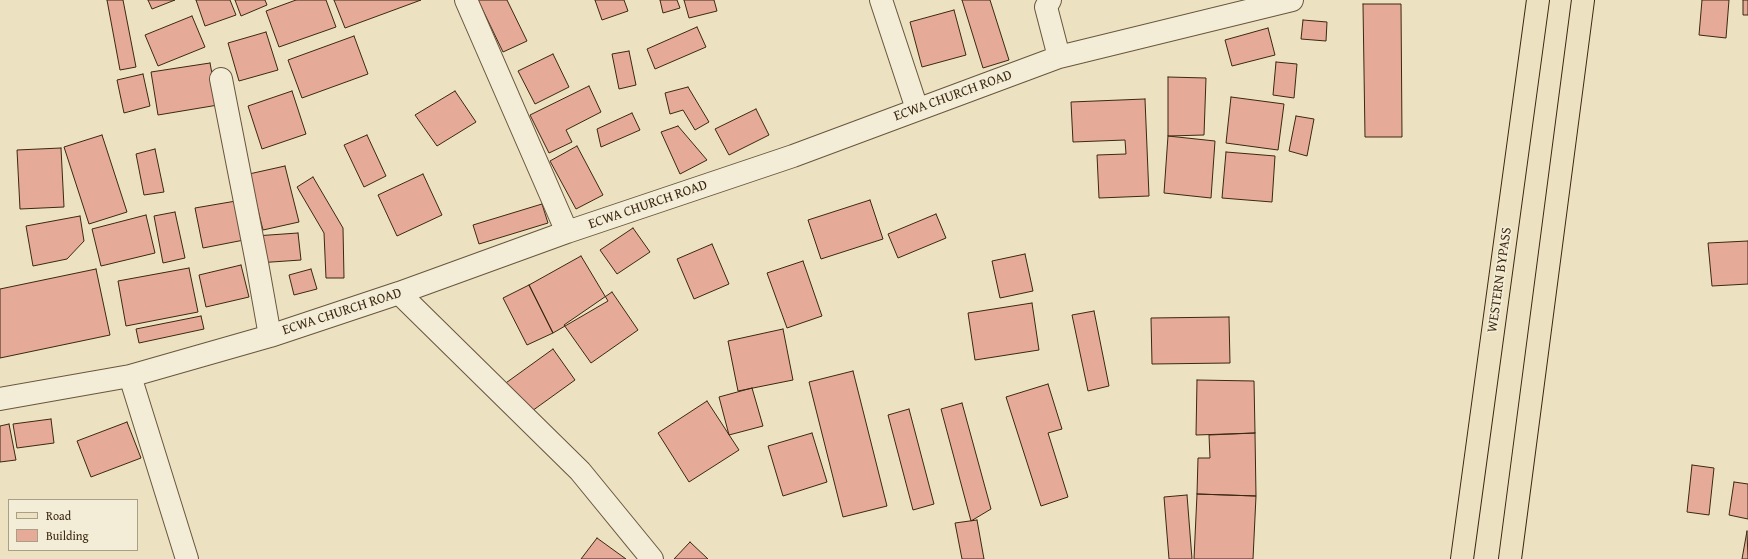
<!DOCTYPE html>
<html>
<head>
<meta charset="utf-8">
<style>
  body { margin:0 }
  #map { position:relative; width:1748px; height:559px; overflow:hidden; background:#ece1c0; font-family:"Gentium Book Plus",serif }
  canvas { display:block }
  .legend { position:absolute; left:8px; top:499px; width:130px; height:52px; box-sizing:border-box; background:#f3ecd6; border:1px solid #aa9e87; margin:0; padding:5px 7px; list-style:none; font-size:12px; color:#3c2811 }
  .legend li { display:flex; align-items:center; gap:8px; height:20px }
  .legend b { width:20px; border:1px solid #aa9e87 }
</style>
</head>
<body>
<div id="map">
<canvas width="1748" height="559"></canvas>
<ul class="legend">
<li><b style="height:5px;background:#ece1c0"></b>Road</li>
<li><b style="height:11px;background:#e5aa98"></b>Building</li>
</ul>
</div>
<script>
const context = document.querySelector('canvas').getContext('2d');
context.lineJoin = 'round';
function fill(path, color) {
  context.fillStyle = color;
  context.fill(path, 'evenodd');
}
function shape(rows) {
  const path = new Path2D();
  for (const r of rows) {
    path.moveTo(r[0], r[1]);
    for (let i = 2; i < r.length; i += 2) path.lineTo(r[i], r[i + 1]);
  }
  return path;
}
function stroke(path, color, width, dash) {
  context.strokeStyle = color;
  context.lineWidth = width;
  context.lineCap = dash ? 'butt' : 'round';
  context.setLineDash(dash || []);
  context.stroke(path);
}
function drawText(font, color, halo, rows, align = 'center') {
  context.font = font + ' "Gentium Book Plus",serif';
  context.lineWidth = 3.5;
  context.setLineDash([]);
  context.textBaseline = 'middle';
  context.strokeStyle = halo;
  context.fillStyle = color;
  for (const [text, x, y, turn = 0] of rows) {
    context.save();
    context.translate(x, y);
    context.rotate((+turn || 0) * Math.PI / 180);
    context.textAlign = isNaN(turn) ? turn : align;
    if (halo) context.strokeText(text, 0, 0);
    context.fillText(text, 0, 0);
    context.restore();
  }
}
const building = shape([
  [107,0,123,0,136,67,120,70,107,0],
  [148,0,175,0,152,9,148,0],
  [196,0,230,0,236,15,205,26,196,0],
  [235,0,265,0,267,5,241,16,235,0],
  [296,0,326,0,336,27,279,47,266,11,296,0],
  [334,0,421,0,345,28,334,0],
  [478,0,507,0,527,41,503,52,478,0],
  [595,0,624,0,628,11,602,20,595,0],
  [660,0,677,0,680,8,663,13,660,0],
  [684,0,714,0,717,11,689,18,684,0],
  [962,0,990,0,1009,60,983,68,962,0],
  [1702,0,1729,0,1726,38,1699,35,1702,0],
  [1743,0,1748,0,1748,15,1743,15,1743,0],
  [1363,4,1401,4,1402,137,1365,137,1363,4],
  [954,10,966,55,922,67,910,22,954,10],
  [192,16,205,47,158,66,145,35,192,16],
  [1303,20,1327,22,1326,41,1301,39,1303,20],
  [697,27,706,47,655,69,647,49,697,27],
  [1268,28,1275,55,1232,66,1225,40,1268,28],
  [266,32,278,70,239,81,228,43,266,32],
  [354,36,368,74,302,98,288,60,354,36],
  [629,51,636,85,619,89,612,54,629,51],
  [553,54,569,87,535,104,518,71,553,54],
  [1276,62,1297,64,1294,98,1273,95,1276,62],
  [210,63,218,105,158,115,151,72,210,63],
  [143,74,150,106,124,113,117,80,143,74],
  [1168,77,1206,78,1204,135,1168,136,1168,77],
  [589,86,601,112,566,130,572,142,549,153,530,115,589,86],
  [688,87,709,122,695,130,683,110,670,114,665,93,688,87],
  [292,91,306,134,262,149,248,106,292,91],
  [455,91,476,122,437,146,415,115,455,91],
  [1231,97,1284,104,1278,150,1226,143,1231,97],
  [1145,99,1149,196,1099,198,1097,155,1126,154,1125,140,1073,142,1071,102,1145,99],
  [756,109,769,135,729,155,715,129,756,109],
  [632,113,640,130,601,147,597,129,632,113],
  [1296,116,1314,119,1307,156,1289,151,1296,116],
  [678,126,707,160,680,174,661,132,678,126],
  [102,135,127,212,89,224,64,147,102,135],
  [367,135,386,176,364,187,344,145,367,135],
  [1168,136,1215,141,1211,198,1164,193,1168,136],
  [577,146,603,195,576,209,550,161,577,146],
  [61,148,64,207,20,209,17,150,61,148],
  [155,149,164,192,144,195,136,154,155,149],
  [1226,152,1275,156,1272,202,1222,198,1226,152],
  [285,166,299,222,263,230,249,174,285,166],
  [423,174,442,215,397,236,378,195,423,174],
  [313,177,343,228,344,278,326,278,324,233,297,187,313,177],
  [870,200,883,239,821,259,808,220,870,200],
  [236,201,244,240,203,248,195,208,236,201],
  [542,204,548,223,479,244,473,225,542,204],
  [175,212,185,258,163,263,154,216,175,212],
  [936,214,946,238,898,258,888,234,936,214],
  [146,215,155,253,101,266,92,229,146,215],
  [80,216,84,241,67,259,33,266,26,226,80,216],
  [633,228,650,252,617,274,600,250,633,228],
  [298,233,301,260,257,263,255,236,298,233],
  [1748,241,1748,284,1712,286,1708,243,1748,241],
  [712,244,729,284,694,299,677,259,712,244],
  [1025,254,1033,291,1000,298,992,261,1025,254],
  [581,256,608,301,553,333,529,285,581,256],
  [803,261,822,316,787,328,767,273,803,261],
  [241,265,249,297,206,307,199,275,241,265],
  [189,268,198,312,126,326,118,281,189,268],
  [96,269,110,335,0,358,0,289,96,269],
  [311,269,317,289,294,295,289,275,311,269],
  [529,285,553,333,527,345,503,298,529,285],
  [612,292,638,330,591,363,564,325,612,292],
  [1032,303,1039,350,975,360,968,313,1032,303],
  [1094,311,1109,386,1088,391,1072,315,1094,311],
  [201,316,204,329,139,343,136,329,201,316],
  [1229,317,1230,363,1152,364,1151,318,1229,317],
  [783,329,793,380,738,391,728,341,783,329],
  [553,349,575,380,532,411,503,385,553,349],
  [853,371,887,506,843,517,809,382,853,371],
  [1197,380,1254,381,1255,433,1196,435,1197,380],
  [1048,384,1062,429,1048,433,1068,497,1041,506,1006,397,1048,384],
  [752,388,763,426,729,435,719,397,752,388],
  [707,401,739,450,689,482,658,433,707,401],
  [962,403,991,509,971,521,941,409,962,403],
  [909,409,934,504,913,510,888,415,909,409],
  [51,419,54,443,17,448,13,424,51,419],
  [127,422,141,458,91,477,77,441,127,422],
  [9,424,16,460,0,462,0,426,9,424],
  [812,433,827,482,783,496,768,446,812,433],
  [1255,433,1256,496,1197,494,1198,458,1210,458,1209,435,1255,433],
  [1692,465,1714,468,1709,515,1687,512,1692,465],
  [1734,482,1748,484,1748,519,1729,515,1734,482],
  [1197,494,1256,496,1253,559,1194,559,1197,494],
  [1187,495,1192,559,1169,559,1164,497,1187,495],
  [977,520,984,559,962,559,955,523,977,520],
  [1747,531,1748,559,1742,559,1747,531],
  [597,538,626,559,581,559,597,538],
  [690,542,708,559,674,559,690,542]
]);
const minor = shape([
  [466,0,567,232],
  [881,0,917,109],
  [1050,0,1046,7,1059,57],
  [221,79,257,263,270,336],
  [399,293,580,471,652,559],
  [130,376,187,559],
  [0,399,130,376,270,336,399,293,567,232,793,156,1059,57,1292,0]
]);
const major = shape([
  [1462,559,1538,0],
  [1510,559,1583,0]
]);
const streetNames = [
  ["ECWA CHURCH ROAD",953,96,-20],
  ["ECWA CHURCH ROAD",648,205,-19],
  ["WESTERN BYPASS",1500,280,-82],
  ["ECWA CHURCH ROAD",342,312,-18]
];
fill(building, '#e5aa98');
stroke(building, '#3c2811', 1);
stroke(minor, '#68563d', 24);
stroke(major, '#3c2811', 24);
stroke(minor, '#f3ecd6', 22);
stroke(major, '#ece1c0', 22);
drawText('14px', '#3c2811', '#f3ecd6', streetNames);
</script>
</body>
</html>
